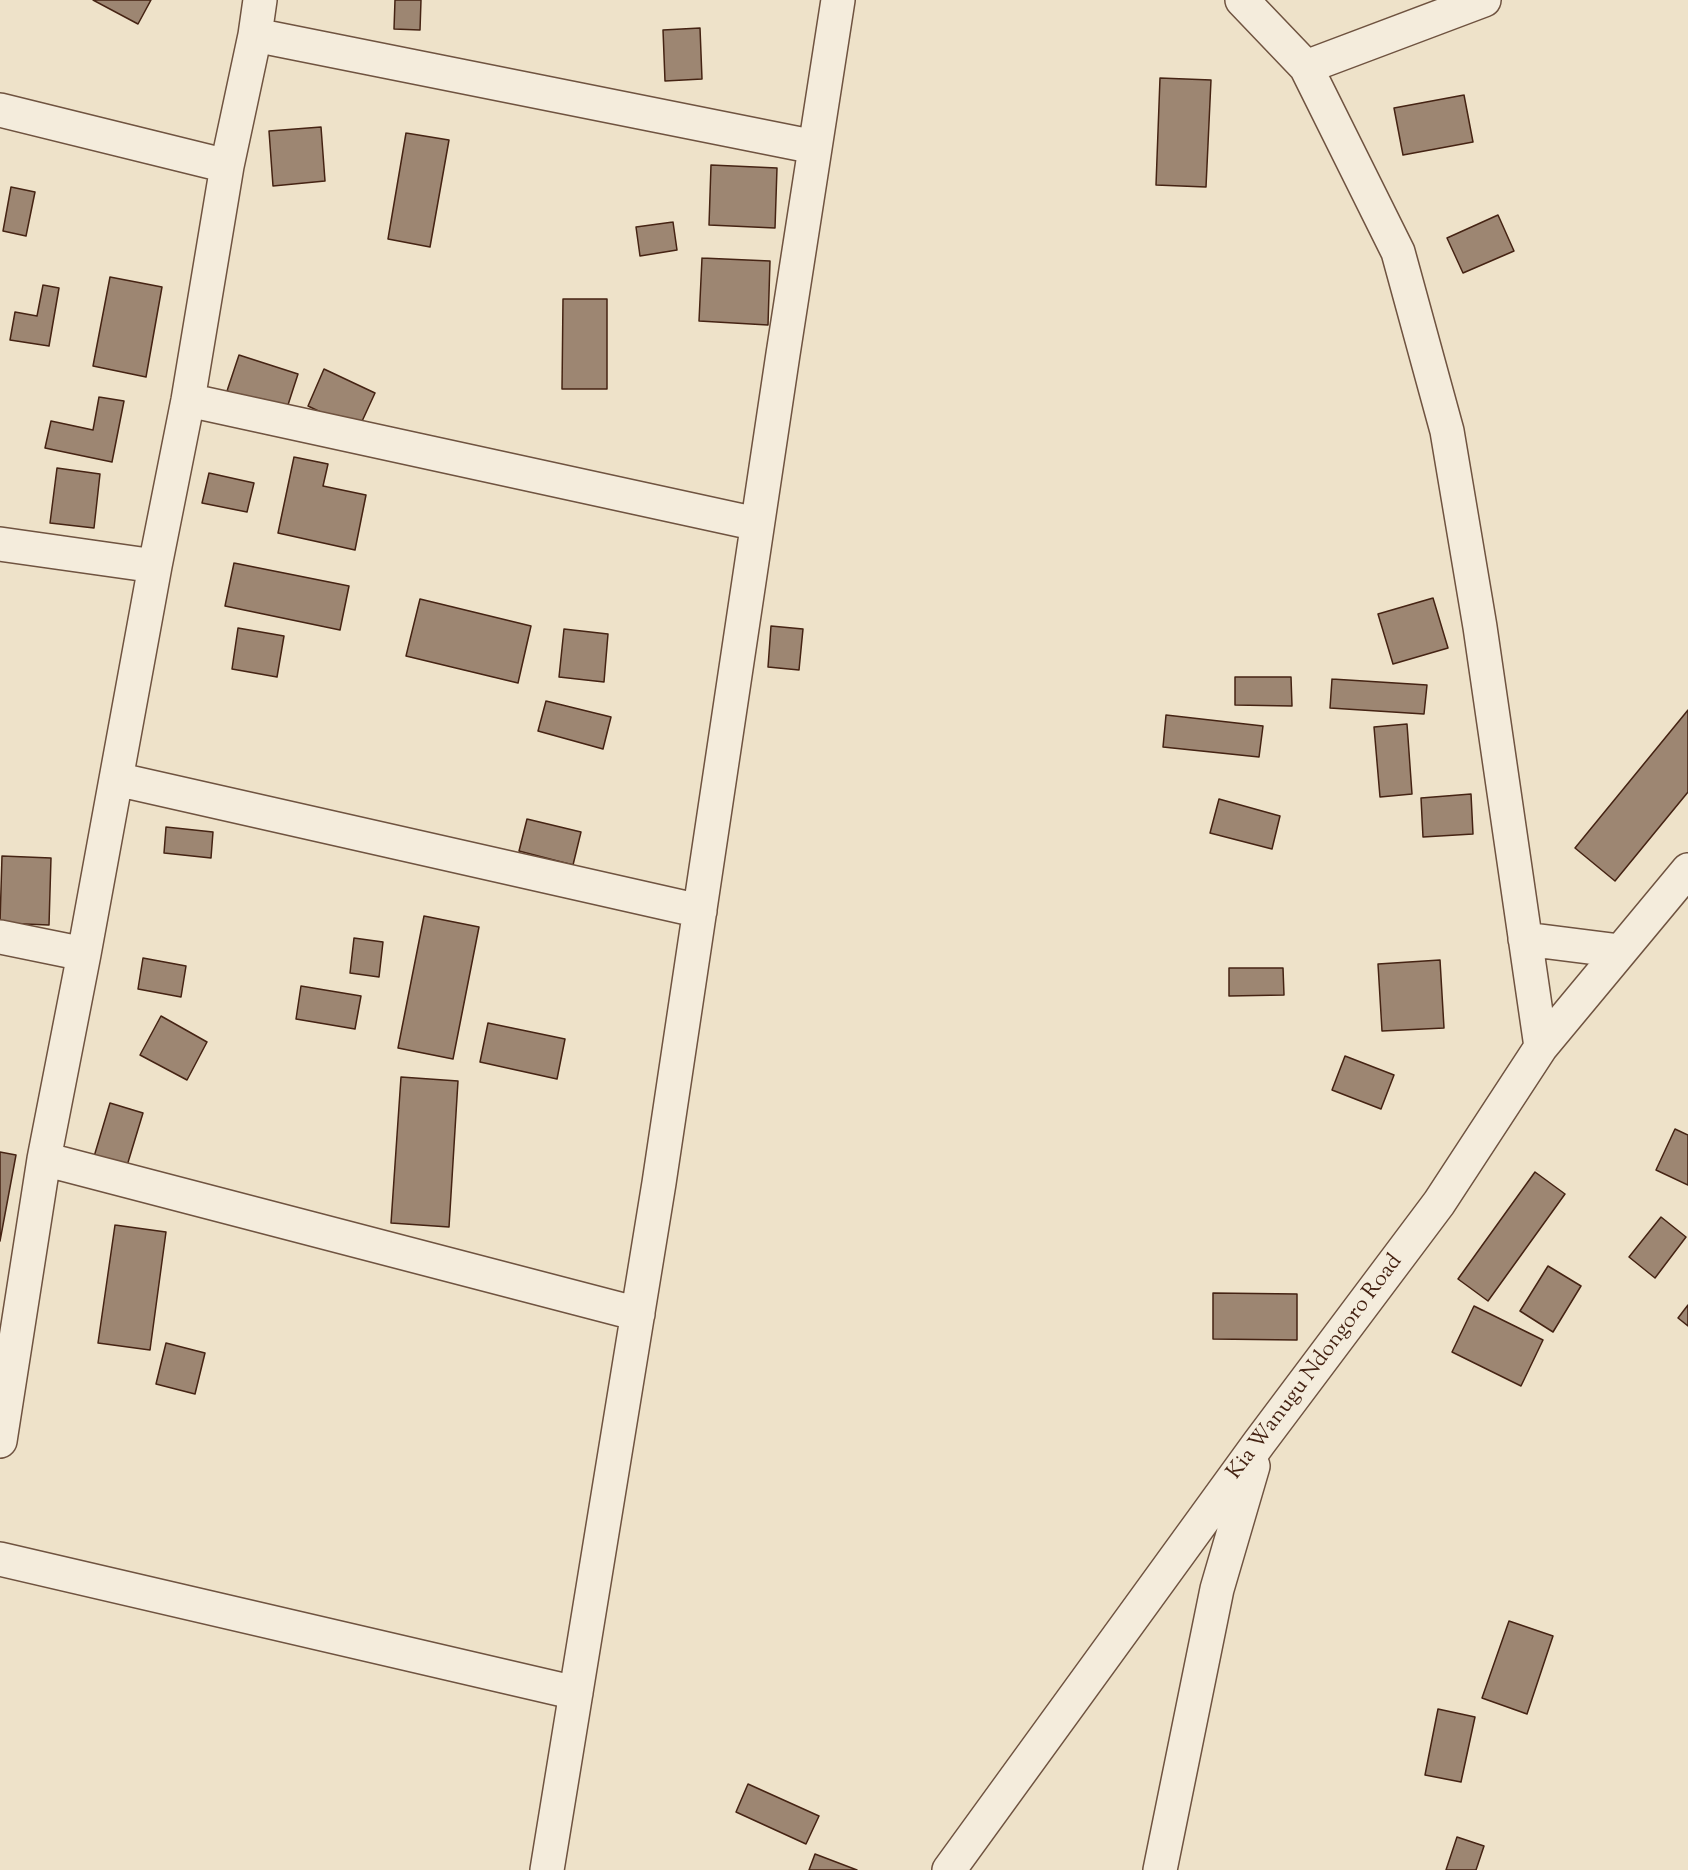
<!DOCTYPE html>
<html>
<head>
<meta charset="utf-8">
<style>
  body { margin:0 }
  canvas { display:block; background:#eee2c9 }
</style>
</head>
<body>
<canvas width="1688" height="1870"></canvas>
<script>
const context = document.querySelector('canvas').getContext('2d');
context.lineJoin = 'round';
function fill(path, color) {
  context.fillStyle = color;
  context.fill(path, 'evenodd');
}
function shape(rows) {
  const path = new Path2D();
  for (const r of rows) {
    path.moveTo(r[0], r[1]);
    for (let i = 2; i < r.length; i += 2) path.lineTo(r[i], r[i + 1]);
  }
  return path;
}
function stroke(path, color, width, dash) {
  context.strokeStyle = color;
  context.lineWidth = width;
  context.lineCap = dash ? 'butt' : 'round';
  context.setLineDash(dash || []);
  context.stroke(path);
}
function drawText(font, color, halo, rows, align = 'center') {
  context.font = font + ' "Sorts Mill Goudy",serif';
  context.lineWidth = 4.5;
  context.setLineDash([]);
  context.textBaseline = 'middle';
  context.strokeStyle = halo;
  context.fillStyle = color;
  for (const [text, x, y, turn = 0] of rows) {
    context.save();
    context.translate(x, y);
    context.rotate((+turn || 0) * Math.PI / 180);
    context.textAlign = isNaN(turn) ? turn : align;
    if (halo) context.strokeText(text, 0, 0);
    context.fillText(text, 0, 0);
    context.restore();
  }
}
const building = shape([
  [93,0,151,0,138,24,93,0],
  [395,0,421,0,420,30,394,29,395,0],
  [700,28,702,79,665,81,663,30,700,28],
  [1160,78,1211,80,1206,187,1156,185,1160,78],
  [1464,95,1473,142,1403,155,1394,108,1464,95],
  [321,127,325,181,273,186,269,131,321,127],
  [406,133,449,140,430,247,388,239,406,133],
  [711,165,777,168,775,228,709,225,711,165],
  [11,187,35,192,26,236,3,231,11,187],
  [1498,215,1514,251,1463,273,1447,238,1498,215],
  [673,222,677,250,640,256,636,227,673,222],
  [702,258,770,261,768,325,699,321,702,258],
  [110,277,162,287,146,377,93,366,110,277],
  [43,285,59,288,49,346,10,340,15,312,37,316,43,285],
  [563,299,607,299,607,389,562,389,563,299],
  [239,355,298,374,286,411,227,391,239,355],
  [324,369,375,393,358,430,308,406,324,369],
  [99,397,124,401,112,462,45,448,51,421,93,430,99,397],
  [294,457,328,464,323,486,366,495,355,550,278,533,294,457],
  [57,468,100,474,94,528,50,523,57,468],
  [209,473,254,483,247,512,202,503,209,473],
  [234,563,349,586,340,630,225,606,234,563],
  [1433,598,1448,648,1393,664,1378,614,1433,598],
  [420,599,531,626,518,683,406,656,420,599],
  [771,626,803,629,799,670,768,667,771,626],
  [238,628,284,636,277,677,232,669,238,628],
  [564,629,608,634,604,682,559,677,564,629],
  [1235,677,1291,677,1292,706,1235,705,1235,677],
  [1332,679,1427,685,1424,714,1330,708,1332,679],
  [546,701,611,717,603,749,538,731,546,701],
  [1688,710,1688,792,1615,881,1575,848,1688,710],
  [1166,715,1263,726,1259,757,1163,747,1166,715],
  [1407,724,1412,794,1380,797,1374,727,1407,724],
  [1471,794,1473,834,1423,837,1421,798,1471,794],
  [1219,799,1280,816,1272,849,1210,833,1219,799],
  [527,819,581,832,573,865,519,851,527,819],
  [166,827,213,832,211,858,164,853,166,827],
  [2,856,51,858,49,925,0,923,2,856],
  [424,916,479,927,453,1059,398,1048,424,916],
  [354,938,383,942,379,977,350,973,354,938],
  [143,958,186,966,181,997,138,989,143,958],
  [1440,960,1444,1028,1382,1031,1378,964,1440,960],
  [1229,968,1283,968,1284,995,1229,996,1229,968],
  [301,986,361,996,355,1029,296,1019,301,986],
  [161,1016,207,1042,187,1080,140,1055,161,1016],
  [488,1023,565,1039,557,1079,480,1062,488,1023],
  [1345,1056,1394,1075,1381,1109,1332,1090,1345,1056],
  [401,1077,458,1081,449,1227,391,1223,401,1077],
  [110,1103,143,1113,126,1169,93,1160,110,1103],
  [1675,1129,1688,1135,1688,1185,1656,1170,1675,1129],
  [0,1152,16,1155,0,1241,0,1152],
  [1535,1172,1565,1194,1488,1301,1458,1279,1535,1172],
  [1661,1217,1686,1237,1655,1278,1629,1257,1661,1217],
  [115,1225,166,1232,150,1350,98,1343,115,1225],
  [1548,1266,1581,1286,1553,1332,1520,1311,1548,1266],
  [1213,1293,1297,1294,1297,1340,1213,1339,1213,1293],
  [1688,1305,1688,1326,1678,1318,1688,1305],
  [1474,1306,1543,1340,1521,1386,1452,1352,1474,1306],
  [166,1343,205,1353,195,1394,156,1384,166,1343],
  [1509,1621,1553,1636,1527,1714,1482,1698,1509,1621],
  [1438,1709,1475,1717,1461,1782,1425,1775,1438,1709],
  [748,1784,819,1816,806,1844,736,1812,748,1784],
  [1457,1837,1484,1846,1476,1870,1446,1870,1457,1837],
  [815,1854,857,1870,809,1870,815,1854]
]);
const street = shape([
  [1242,0,1306,67,1398,252,1447,431,1480,627,1541,1047],
  [255,35,815,147],
  [1306,67,1484,0],
  [0,110,227,166],
  [188,400,757,524],
  [0,544,155,566],
  [116,779,700,911],
  [0,937,84,954],
  [1525,939,1620,951],
  [44,1159,638,1314],
  [0,1441,44,1159,84,954,155,566,188,400,227,166,255,35,260,0],
  [0,1559,576,1693],
  [547,1870,659,1183,783,354,838,0],
  [949,1870,1259,1443,1439,1203,1541,1047,1688,870],
  [1160,1870,1217,1589,1253,1466]
]);
const streetNames = [
  ["Kia Wanugu Ndongoro Road",1316,1368,-53]
];
fill(building, '#9d8672');
stroke(building, '#452313', 1.5);
stroke(street, '#6f5340', 36);
stroke(street, '#f4ecdc', 33);
drawText('22px', '#452313', '#f4ecdc', streetNames);
</script>
</body>
</html>
